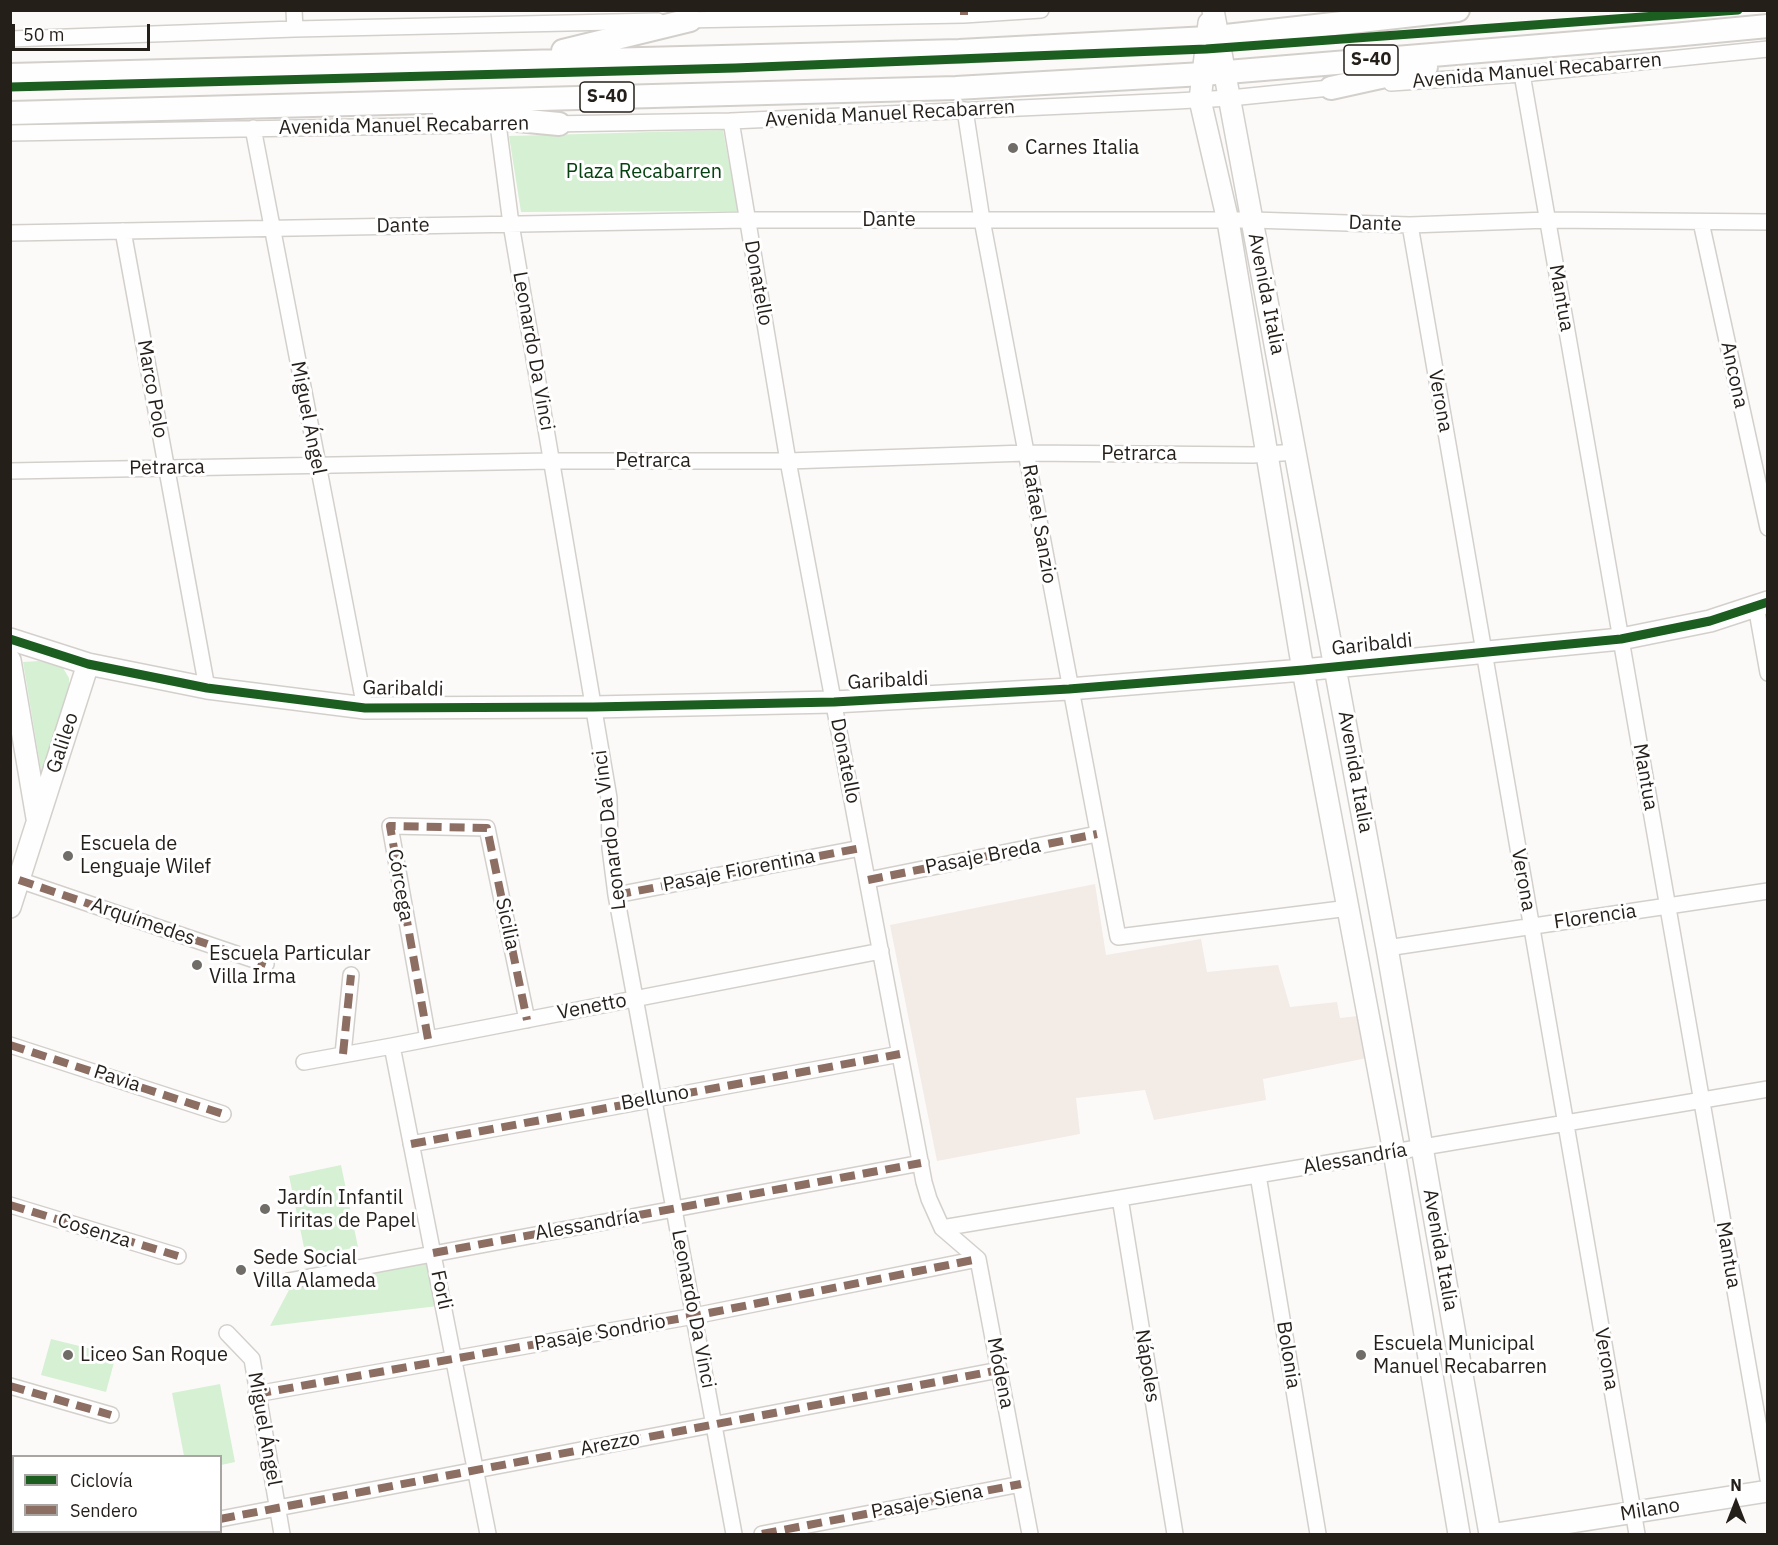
<!DOCTYPE html>
<html>
<head>
<meta charset="utf-8">
<style>
  body { margin:0 }
  #map { position:relative; width:1778px; height:1545px; overflow:hidden; background:#fcfaf8; font-family:"IBM Plex Sans",sans-serif }
  canvas { display:block }
  .frame { position:absolute; inset:0; border:12px solid #251f1a; pointer-events:none }
  .legend { position:absolute; left:12px; top:1455px; width:210px; height:78px; box-sizing:border-box; background:#fff; border:2px solid #a8a5a3; margin:0; padding:8px 10px; list-style:none; font-size:18px; color:#251f1a }
  .legend li { display:flex; align-items:center; gap:12px; height:30px }
  .legend b { width:30px; border:2px solid #a8a5a3 }
  .north { position:absolute; left:1706px; top:1473px; width:60px; height:60px; -webkit-text-stroke:4px #fff; paint-order:stroke; rotate:0deg; font-size:16px; font-weight:700; line-height:24px; text-align:center; color:#251f1a }
  .north::after { content:''; display:block; margin:auto; width:21px; height:27px; background:#251f1a; clip-path:polygon(50% 0,100% 100%,50% 72%,0 100%) }
  .scale { position:absolute; left:12px; top:24px; width:138px; height:27px; box-sizing:border-box; border:3px solid #251f1a; border-top:0; padding-left:8px; font-size:18px; line-height:21px; white-space:nowrap; color:#251f1a; -webkit-text-stroke:4px #fff; paint-order:stroke }
</style>
</head>
<body>
<div id="map">
<canvas width="1778" height="1545"></canvas>
<div class="frame"></div>
<ul class="legend">
<li><b style="height:8px;background:#1b5e20"></b>Ciclovía</li>
<li><b style="height:8px;background:#8d6e63"></b>Sendero</li>
</ul>
<div class="north">N</div>
<div class="scale">50 m</div>
</div>
<script>
const context = document.querySelector('canvas').getContext('2d');
context.lineJoin = 'round';
function fill(path, color) {
  context.fillStyle = color;
  context.fill(path, 'evenodd');
}
function shape(rows) {
  const path = new Path2D();
  for (const r of rows) {
    path.moveTo(r[0], r[1]);
    for (let i = 2; i < r.length; i += 2) path.lineTo(r[i], r[i + 1]);
  }
  return path;
}
function stroke(path, color, width, dash) {
  context.strokeStyle = color;
  context.lineWidth = width;
  context.lineCap = dash ? 'butt' : 'round';
  context.setLineDash(dash || []);
  context.stroke(path);
}
function drawText(font, color, halo, rows, align = 'center') {
  context.font = font + ' "IBM Plex Sans",sans-serif';
  context.lineWidth = 6;
  context.setLineDash([]);
  context.textBaseline = 'middle';
  context.strokeStyle = halo;
  context.fillStyle = color;
  for (const [text, x, y, turn = 0] of rows) {
    context.save();
    context.translate(x, y);
    context.rotate((+turn || 0) * Math.PI / 180);
    context.textAlign = isNaN(turn) ? turn : align;
    if (halo) context.strokeText(text, 0, 0);
    context.fillText(text, 0, 0);
    context.restore();
  }
}
const industrial = shape([
  [1095,884,1106,955,1201,939,1207,972,1278,965,1290,1007,1337,1002,1340,1018,1358,1016,1367,1058,1263,1079,1266,1100,1154,1120,1145,1090,1076,1098,1080,1134,937,1161,890,925]
]);
const green = shape([
  [723,130,738,211,521,212,509,136],
  [39,661,53,663,63,668,69,678,69,685,50,776,42,777,23,662],
  [341,1165,358,1247,306,1257,289,1176],
  [429,1260,438,1306,270,1326,291,1286],
  [51,1339,116,1355,106,1392,41,1375],
  [220,1384,235,1462,221,1465,220,1456,184,1456,172,1393]
]);
const street = shape([
  [294,10,295,29],
  [682,20,964,15,1041,10],
  [10,39,295,29,658,21],
  [1522,74,1768,1479],
  [1391,83,1522,74,1768,49],
  [965,110,982,220,1118,937,1349,908],
  [731,121,788,461,924,1182,929,1199,942,1228,978,1259,1030,1534],
  [498,124,511,224,609,798,610,848,616,895,734,1534],
  [549,124,731,121,1176,101,1230,98,1340,87],
  [253,128,365,708],
  [10,133,471,125],
  [1701,222,1768,528],
  [1410,225,1637,1534],
  [123,231,207,688],
  [10,233,747,220,1253,220,1410,225,1548,220,1768,222],
  [10,471,551,461,788,461,1026,453,1253,455,1296,452],
  [1756,606,1768,673],
  [19,880,266,964],
  [868,880,1097,834],
  [616,895,861,848],
  [1387,948,1768,891],
  [428,1039,390,826,487,828,527,1020],
  [10,1045,223,1114],
  [392,1046,488,1534],
  [343,1054,351,975],
  [304,1062,392,1046,881,951],
  [411,1144,900,1054],
  [1258,1175,1318,1534],
  [1120,1198,1175,1534],
  [10,1205,178,1256],
  [942,1228,1768,1089],
  [288,1281,921,1163],
  [227,1333,252,1359,282,1534],
  [10,1386,111,1415],
  [256,1394,694,1316,978,1259],
  [220,1519,999,1370],
  [762,1534,1021,1484]
]);
const secondary = shape([
  [1213,10,1387,948,1490,1534],
  [1209,23,1200,100,1228,221,1303,670,1394,1152,1459,1534],
  [10,639,88,664,207,688,365,708,593,707,834,702,1069,689,1303,670,1621,639,1710,621,1768,602],
  [10,660,37,818],
  [10,907,88,664],
  [1496,1534,1768,1491]
]);
const primary = shape([
  [563,51,690,20],
  [10,75,959,51,1208,38,1458,10],
  [1331,88,1426,67],
  [10,113,956,88,1203,74,1673,35,1768,26],
  [444,113,559,124]
]);
const quiet = shape([
  [964,10,964,15],
  [19,880,266,964],
  [868,880,1097,834],
  [616,895,861,848],
  [428,1039,390,826,487,828,527,1020],
  [10,1045,223,1114],
  [343,1054,351,975],
  [411,1144,900,1054],
  [10,1205,178,1256],
  [433,1253,921,1163],
  [10,1386,111,1415],
  [256,1394,694,1316,978,1259],
  [220,1519,999,1370],
  [762,1534,1021,1484]
]);
const cycleway = shape([
  [10,87,735,68,1206,49,1738,10],
  [10,639,88,664,207,688,365,708,593,707,834,702,1069,689,1303,670,1621,639,1710,621,1768,602]
]);
const markers = [
  [1013,148,6,"#706c68"],
  [68,856,6,"#706c68"],
  [197,965,6,"#706c68"],
  [265,1209,6,"#706c68"],
  [241,1270,6,"#706c68"],
  [68,1355,6,"#706c68"],
  [1361,1355,6,"#706c68"]
];
const shields = [
  [1371,60,54],
  [607,97,54]
];
const shieldNames = [
  ["S-40",1371,60],
  ["S-40",607,97]
];
const streetNames = [
  ["Avenida Manuel Recabarren",1537,71,-5],
  ["Avenida Manuel Recabarren",890,114,-3],
  ["Avenida Manuel Recabarren",404,126,-1],
  ["Dante",889,220],
  ["Dante",1375,224,2],
  ["Dante",403,226,-1],
  ["Donatello",758,283,80],
  ["Avenida Italia",1266,294,79],
  ["Mantua",1561,298,80],
  ["Leonardo Da Vinci",533,351,80],
  ["Ancona",1734,375,78],
  ["Marco Polo",152,389,80],
  ["Verona",1440,401,80],
  ["Miguel Ángel",308,418,79],
  ["Petrarca",1139,454],
  ["Petrarca",653,461],
  ["Petrarca",167,468,-1],
  ["Rafael Sanzio",1039,524,80],
  ["Garibaldi",1372,645,-6],
  ["Garibaldi",888,681,-3],
  ["Garibaldi",403,689,1],
  ["Galileo",63,743,-72],
  ["Donatello",845,761,79],
  ["Avenida Italia",1355,772,80],
  ["Mantua",1645,777,80],
  ["Leonardo Da Vinci",610,830,-97],
  ["Pasaje Breda",983,857,-11],
  ["Pasaje Fiorentina",739,871,-11],
  ["Verona",1523,880,80],
  ["Córcega",400,885,80],
  ["Florencia",1595,917,-8],
  ["Arquímedes",143,922,19],
  ["Sicilia",507,924,78],
  ["Venetto",592,1007,-11],
  ["Pavia",117,1079,18],
  ["Belluno",655,1098,-10],
  ["Alessandría",1355,1159,-10],
  ["Alessandría",587,1225,-10],
  ["Cosenza",94,1231,17],
  ["Avenida Italia",1440,1250,80],
  ["Mantua",1728,1255,80],
  ["Forli",441,1290,78],
  ["Leonardo Da Vinci",693,1309,79],
  ["Pasaje Sondrio",600,1333,-10],
  ["Bolonia",1288,1355,81],
  ["Verona",1606,1359,80],
  ["Nápoles",1147,1366,81],
  ["Módena",1000,1373,79],
  ["Miguel Ángel",264,1429,80],
  ["Arezzo",610,1444,-11],
  ["Pasaje Siena",927,1502,-11],
  ["Milano",1650,1510,-9]
];
const poiNames = [
  ["Carnes Italia",1025,148],
  ["Escuela de",80,844],
  ["Lenguaje Wilef",80,867],
  ["Escuela Particular",209,954],
  ["Villa Irma",209,977],
  ["Jardín Infantil",277,1198],
  ["Tiritas de Papel",277,1221],
  ["Sede Social",253,1258],
  ["Villa Alameda",253,1281],
  ["Escuela Municipal",1373,1344],
  ["Manuel Recabarren",1373,1367],
  ["Liceo San Roque",80,1355]
];
const parkNames = [
  ["Plaza Recabarren",644,172]
];
fill(industrial, '#f3ebe6');
fill(green, '#d6f0d4');
stroke(street, '#d3d0cc', 18);
stroke(secondary, '#d3d0cc', 24);
stroke(primary, '#d3d0cc', 26);
stroke(street, '#fffefe', 15);
stroke(secondary, '#fffefe', 21);
stroke(primary, '#fffefe', 22);
stroke(quiet, '#8d6e63', 8, [15, 8]);
stroke(cycleway, '#1b5e20', 9);
for (const [x, y, r, color] of markers) {
  const dot = new Path2D();
  dot.arc(x, y, r, 0, 2 * Math.PI);
  context.fillStyle = color;
  context.fill(dot);
  stroke(dot, '#fff', 2);
}
for (const [x, y, w] of shields) {
  const box = new Path2D();
  box.roundRect(x - w / 2, y - 15, w, 30, 4.5);
  context.fillStyle = '#fff';
  context.fill(box);
  stroke(box, '#251f1a', 1.5);
}
drawText('bold 18px', '#251f1a', null, shieldNames);
drawText('20px', '#251f1a', '#fff', streetNames);
drawText('20px', '#251f1a', '#fff', poiNames, 'left');
drawText('20px', '#05420f', '#fff', parkNames);
</script>
</body>
</html>
